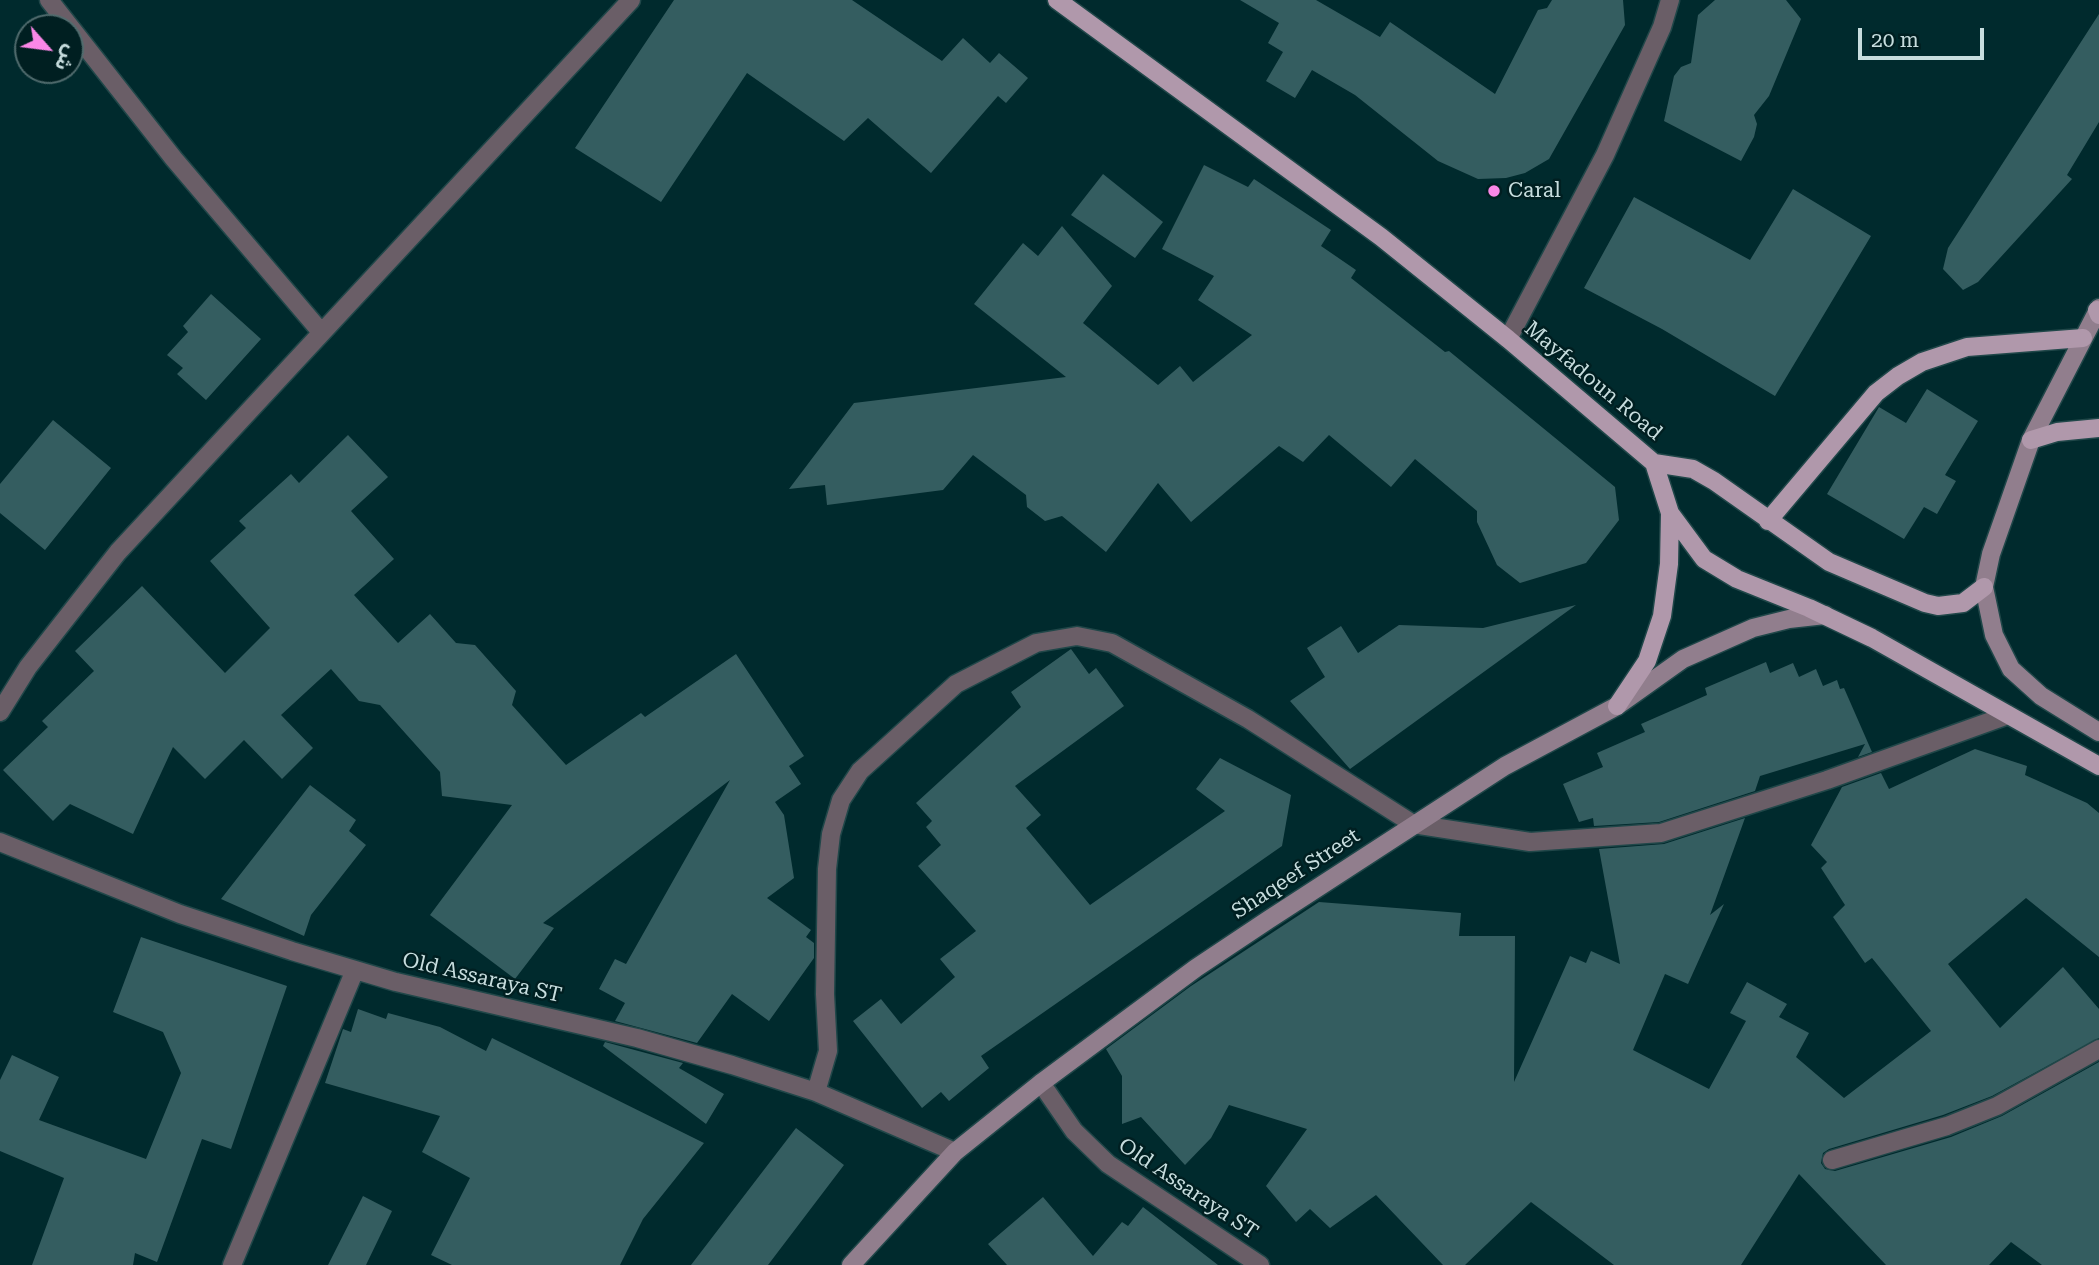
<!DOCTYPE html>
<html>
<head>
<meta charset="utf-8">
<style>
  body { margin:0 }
  #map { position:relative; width:2099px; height:1265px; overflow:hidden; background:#002a2d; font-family:"Roboto Serif","Noto Sans Arabic",serif }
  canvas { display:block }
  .north { position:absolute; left:14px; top:14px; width:70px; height:70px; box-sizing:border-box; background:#001f21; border:2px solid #506b6d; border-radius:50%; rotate:118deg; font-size:19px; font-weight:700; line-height:28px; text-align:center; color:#c7ddde }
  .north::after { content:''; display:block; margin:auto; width:24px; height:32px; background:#fa87e7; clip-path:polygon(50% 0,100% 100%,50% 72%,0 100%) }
  .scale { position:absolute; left:1858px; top:28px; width:126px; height:32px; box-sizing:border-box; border:4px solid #c7ddde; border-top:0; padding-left:9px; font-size:21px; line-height:24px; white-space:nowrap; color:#c7ddde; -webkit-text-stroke:5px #001f21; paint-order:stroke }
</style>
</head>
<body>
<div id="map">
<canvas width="2099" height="1265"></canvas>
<div class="north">ش</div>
<div class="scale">20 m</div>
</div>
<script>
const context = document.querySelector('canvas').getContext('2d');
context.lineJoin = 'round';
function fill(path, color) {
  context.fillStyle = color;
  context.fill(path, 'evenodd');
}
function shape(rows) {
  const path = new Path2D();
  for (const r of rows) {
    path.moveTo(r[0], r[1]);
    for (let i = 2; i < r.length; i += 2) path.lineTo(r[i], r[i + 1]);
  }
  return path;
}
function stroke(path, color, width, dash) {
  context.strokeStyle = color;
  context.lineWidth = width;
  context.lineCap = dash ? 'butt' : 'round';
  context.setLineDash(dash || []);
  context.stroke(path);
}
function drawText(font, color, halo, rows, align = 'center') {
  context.font = font + ' "Roboto Serif",serif';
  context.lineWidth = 5;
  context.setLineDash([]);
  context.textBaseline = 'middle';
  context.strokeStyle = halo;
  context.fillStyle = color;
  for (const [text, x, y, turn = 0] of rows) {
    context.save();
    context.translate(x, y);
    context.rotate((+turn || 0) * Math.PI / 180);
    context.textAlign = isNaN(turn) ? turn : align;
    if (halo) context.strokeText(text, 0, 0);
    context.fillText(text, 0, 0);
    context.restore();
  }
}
const building = shape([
  [674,0,852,0,942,61,963,38,990,63,999,53,1028,78,1006,103,998,96,931,173,868,118,844,141,747,73,661,202,575,148],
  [1240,0,1316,0,1380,37,1390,22,1495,94,1538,10,1547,8,1552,0,1623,0,1625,25,1549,159,1525,173,1506,178,1478,179,1438,161,1355,95,1312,70,1295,98,1266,81,1283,52,1268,43,1279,23],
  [1715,0,1786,0,1801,19,1769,96,1754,115,1757,124,1754,137,1741,161,1664,121,1674,76,1681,67,1691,63,1698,15],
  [2099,14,2099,122,2067,175,2072,179,1978,282,1963,290,1943,269,1948,248],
  [1204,165,1248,187,1254,179,1331,230,1321,246,1356,270,1351,278,1445,352,1449,351,1615,487,1619,520,1586,563,1520,583,1497,565,1477,522,1477,511,1415,459,1391,487,1329,435,1303,462,1279,446,1191,522,1158,483,1106,552,1062,516,1045,521,1027,507,1026,495,973,455,943,490,827,505,825,485,789,489,854,403,1066,377,974,304,1023,243,1038,256,1062,226,1112,286,1083,323,1158,385,1180,366,1193,382,1252,335,1198,300,1214,276,1162,249],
  [1103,174,1163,222,1135,258,1071,215],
  [1793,189,1871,236,1775,396,1662,329,1584,288,1634,197,1750,260],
  [211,294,261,339,206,400,177,374,183,368,167,355,188,332,183,326],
  [1927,389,1978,421,1945,475,1956,481,1937,514,1924,507,1904,539,1827,494,1879,407,1906,423],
  [53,420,111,468,45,550,0,513,0,484],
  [348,435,388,477,351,511,394,559,354,595,398,643,430,614,456,643,475,645,516,691,512,705,566,765,641,713,645,717,736,654,804,756,789,766,801,784,775,802,784,815,794,878,767,898,811,930,806,937,814,943,814,958,769,1021,732,994,697,1043,615,1021,625,1003,599,989,615,959,626,964,730,780,543,923,554,928,515,979,430,915,512,805,442,796,440,772,380,705,359,701,331,669,281,715,313,748,282,779,244,740,205,779,173,747,133,834,70,804,53,821,3,770,48,727,42,721,94,671,75,651,142,586,225,673,270,628,210,561,246,528,239,521,291,474,299,483],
  [1576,605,1350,769,1290,701,1325,677,1307,648,1341,626,1358,653,1399,625,1483,628],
  [1071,649,1089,674,1096,668,1124,706,1015,786,1041,815,1026,828,1090,905,1225,811,1196,789,1220,758,1291,795,1282,846,981,1056,989,1068,949,1101,941,1092,922,1108,853,1021,881,999,901,1024,955,977,940,959,976,931,918,866,941,845,926,827,932,821,916,803,1021,707,1011,692],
  [1766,662,1770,673,1793,663,1799,677,1816,669,1823,686,1837,680,1840,689,1844,688,1872,752,1858,757,1865,744,1760,776,1755,791,1659,822,1594,826,1593,818,1579,822,1563,784,1603,767,1597,753,1645,732,1641,724,1707,695,1705,688],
  [1975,749,2027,766,2025,775,2087,803,2099,813,2099,957,2026,898,1948,964,2000,1028,2063,967,2099,1009,2099,1038,1992,1096,1943,1115,1829,1149,1823,1153,1821,1163,1825,1169,1835,1171,1951,1137,2002,1116,2099,1062,2099,1265,2042,1265,2011,1242,1989,1265,1886,1265,1799,1174,1741,1265,1614,1265,1531,1202,1465,1265,1443,1265,1376,1195,1330,1228,1310,1209,1296,1222,1266,1186,1307,1129,1229,1105,1211,1138,1185,1165,1141,1117,1122,1124,1122,1076,1106,1049,1191,986,1319,902,1461,913,1459,936,1515,936,1514,1082,1570,956,1586,963,1591,951,1620,964,1599,849,1664,844,1745,818,1710,915,1724,904,1688,984,1665,974,1633,1050,1709,1089,1746,1021,1730,1013,1747,982,1787,1004,1779,1017,1809,1033,1796,1057,1844,1098,1931,1031,1872,958,1865,963,1833,917,1845,905,1821,868,1827,862,1811,845,1842,787,1881,773,1889,789],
  [310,785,356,820,349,831,366,845,311,915,304,936,221,899],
  [141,937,287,986,231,1149,202,1139,157,1262,135,1253,133,1265,32,1265,64,1178,0,1151,0,1080,12,1055,59,1077,39,1120,146,1159,181,1073,163,1032,113,1012],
  [358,1009,386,1019,388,1013,440,1027,486,1051,492,1038,704,1143,643,1219,620,1265,452,1265,431,1255,470,1178,422,1152,440,1116,325,1083,343,1029,351,1032],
  [605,1042,683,1063,679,1068,724,1094,706,1124,603,1046],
  [796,1128,844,1165,768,1265,691,1265],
  [363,1196,392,1211,366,1265,328,1265],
  [1043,1197,1093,1256,1122,1222,1128,1226,1143,1207,1218,1265,1007,1265,988,1244]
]);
const minor = shape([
  [49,0,174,159,321,332],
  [1508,339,1605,155,1662,27,1670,0],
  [0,712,28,667,118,552,631,0],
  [0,842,180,914,292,951,396,982,637,1038,732,1065,816,1092,955,1152],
  [1041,1083,1074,1131,1108,1164,1260,1265],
  [816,1092,828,1051,825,994,827,869,831,834,841,800,860,771,956,684,1036,643,1077,636,1112,643,1248,719,1413,824,1530,842,1661,833,1827,780,2008,715],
  [1832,1160,1947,1126,1997,1106,2099,1049],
  [232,1265,355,970]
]);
const secondary = shape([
  [2099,308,2031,440,1991,554,1984,587,1994,635,2011,669,2041,696,2099,732],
  [851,1265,955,1152,1041,1083,1196,968,1268,920,1505,766,1617,706,1683,659,1753,628,1789,619,1825,615]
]);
const primary = shape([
  [1057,0,1381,237,1508,339,1654,463,1670,513,1704,559,1737,579,1809,608,1872,638,2099,766],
  [2097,310,2099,315],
  [2031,440,2057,432,2099,428],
  [1654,463,1693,469,1714,481,1829,562,1925,603,1938,606,1963,603,1984,587],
  [1768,521,1876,393,1898,376,1922,362,1967,347,2083,338],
  [1617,706,1647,661,1662,616,1669,564,1670,513]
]);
const markers = [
  [1494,191,7,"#fa87e7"]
];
const poiNames = [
  ["Caral",1508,191]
];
const streetNames = [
  ["Mayfadoun Road",1593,381,40],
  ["Shaqeef Street",1296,874,-33],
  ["Old Assaraya ST",482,978,13],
  ["Old Assaraya ST",1188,1189,34]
];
fill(building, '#345d60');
stroke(minor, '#204749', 21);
stroke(secondary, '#204749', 21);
stroke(primary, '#204749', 21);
stroke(minor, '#6a5e67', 18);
stroke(secondary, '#917e8d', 18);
stroke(primary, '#b098ab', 18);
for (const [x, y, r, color] of markers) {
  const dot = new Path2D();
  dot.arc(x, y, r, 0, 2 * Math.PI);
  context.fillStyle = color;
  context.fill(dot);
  stroke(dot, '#001f21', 2.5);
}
drawText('21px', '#c7ddde', '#001f21', poiNames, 'left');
drawText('21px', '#c7ddde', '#001f21', streetNames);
</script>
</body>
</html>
